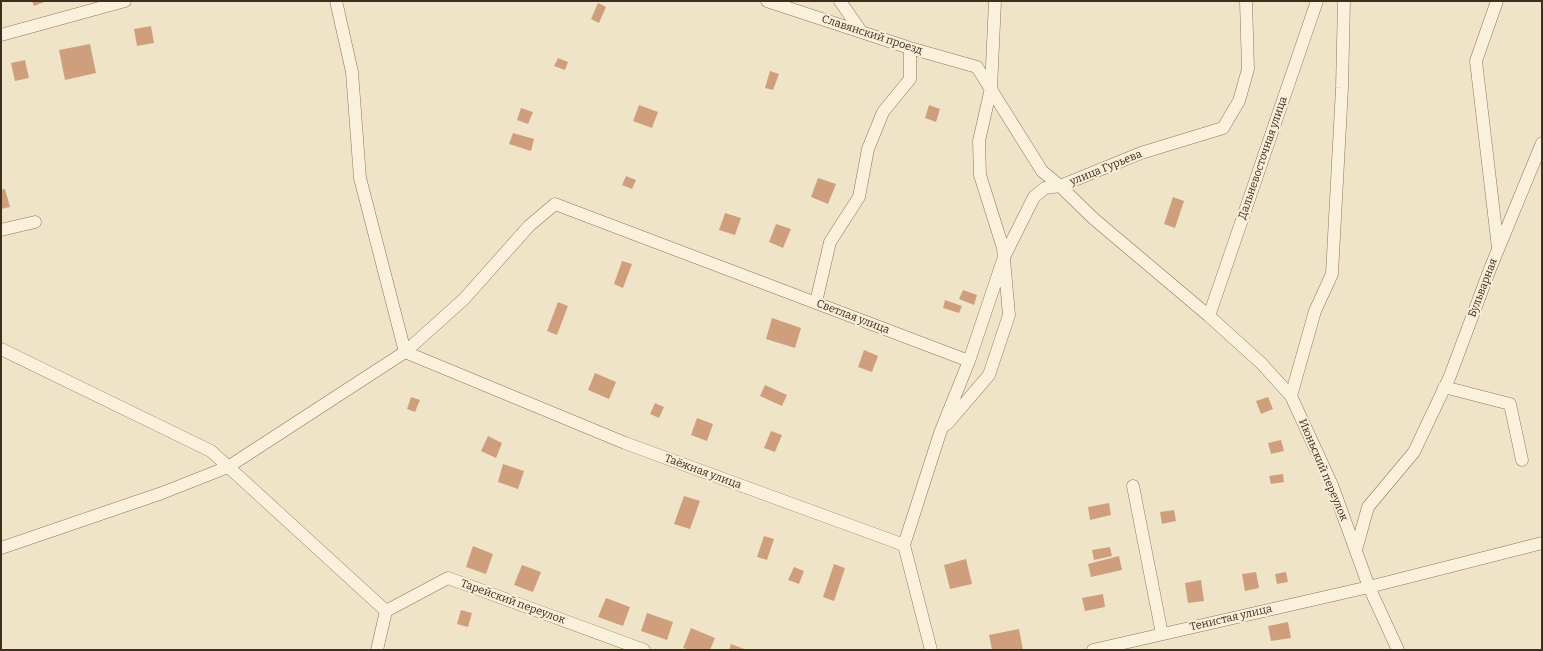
<!DOCTYPE html>
<html>
<head>
<meta charset="utf-8">
<style>
  body { margin:0 }
  #map { position:relative; width:1543px; height:651px; overflow:hidden; background:#f0e4c8; font-family:Bitter,serif }
  canvas { display:block }
  .frame { position:absolute; inset:0; border:2px solid #3d2e20; pointer-events:none }
</style>
</head>
<body>
<div id="map">
<canvas width="1543" height="651"></canvas>
<div class="frame"></div>
</div>
<script>
const context = document.querySelector('canvas').getContext('2d');
context.lineJoin = 'round';
function fill(path, color) {
  context.fillStyle = color;
  context.fill(path, 'evenodd');
}
function shape(rows) {
  const path = new Path2D();
  for (const r of rows) {
    path.moveTo(r[0], r[1]);
    for (let i = 2; i < r.length; i += 2) path.lineTo(r[i], r[i + 1]);
  }
  return path;
}
function stroke(path, color, width, dash) {
  context.strokeStyle = color;
  context.lineWidth = width;
  context.lineCap = dash ? 'butt' : 'round';
  context.setLineDash(dash || []);
  context.stroke(path);
}
function drawText(font, color, halo, rows, align = 'center') {
  context.font = font + ' Bitter,serif';
  context.lineWidth = 4;
  context.setLineDash([]);
  context.textBaseline = 'middle';
  context.strokeStyle = halo;
  context.fillStyle = color;
  for (const [text, x, y, turn = 0] of rows) {
    context.save();
    context.translate(x, y);
    context.rotate((+turn || 0) * Math.PI / 180);
    context.textAlign = isNaN(turn) ? turn : align;
    if (halo) context.strokeText(text, 0, 0);
    context.fillText(text, 0, 0);
    context.restore();
  }
}
const building = shape([
  [32,1,47,1,34,6],
  [598,3,606,7,599,23,591,19],
  [151,26,154,43,137,46,134,29],
  [90,44,96,73,65,80,59,50],
  [558,58,568,62,565,70,554,66],
  [25,60,29,78,15,81,11,63],
  [770,71,779,74,773,90,765,88],
  [639,105,658,112,652,128,633,121],
  [929,105,940,109,936,122,925,118],
  [521,108,533,112,528,124,517,120],
  [513,133,534,139,531,151,509,144],
  [626,176,636,180,632,189,622,185],
  [818,178,836,184,828,204,811,197],
  [5,189,10,207,1,209,1,190],
  [1173,197,1184,201,1175,228,1164,224],
  [725,213,741,218,735,235,719,230],
  [776,224,791,229,783,248,769,242],
  [622,261,632,264,623,288,614,284],
  [963,290,977,295,974,305,959,299],
  [945,300,962,306,959,313,943,308],
  [558,302,568,306,557,335,547,331],
  [772,318,801,328,795,348,766,339],
  [864,350,878,356,872,372,858,367],
  [595,373,616,382,609,399,588,390],
  [765,385,787,395,782,406,760,396],
  [411,397,420,400,415,412,407,409],
  [1268,397,1273,409,1261,414,1256,401],
  [655,403,664,407,659,418,650,414],
  [697,418,713,424,707,441,691,435],
  [771,431,782,435,775,452,764,448],
  [488,436,502,443,496,458,481,451],
  [1281,440,1284,451,1271,454,1268,443],
  [503,464,524,471,518,489,498,482],
  [1283,474,1284,482,1271,484,1269,476],
  [684,496,700,501,690,529,674,524],
  [1109,503,1111,515,1090,520,1088,507],
  [1174,510,1176,521,1162,524,1160,512],
  [764,536,774,539,767,560,757,557],
  [473,546,493,554,486,574,466,567],
  [1110,547,1112,556,1094,560,1092,550],
  [1119,556,1122,570,1091,577,1088,564],
  [966,559,972,584,950,589,944,565],
  [834,564,845,568,834,601,823,597],
  [522,565,541,572,533,592,514,585],
  [794,567,804,571,799,584,788,580],
  [1256,572,1259,588,1245,591,1242,574],
  [1286,572,1288,582,1277,584,1275,574],
  [1201,580,1204,601,1188,603,1185,583],
  [1103,594,1105,607,1085,611,1082,598],
  [606,598,630,607,623,626,598,617],
  [461,610,472,613,468,627,457,624],
  [647,613,673,622,667,640,641,631],
  [1288,622,1291,638,1271,641,1268,626],
  [691,628,715,638,710,650,690,650,683,648],
  [1019,629,1023,650,992,650,989,635],
  [731,644,747,650,729,650]
]);
const minor = shape([
  [336,1,352,72,360,178,405,352,625,443,904,545,931,650],
  [767,1,910,48,977,67,1042,171,1060,186,1094,219,1209,316,1261,363,1291,396,1332,485,1369,587,1398,650],
  [840,1,860,30],
  [1497,1,1476,61,1498,248],
  [1,35,125,1],
  [1,230,35,222],
  [816,302,830,242,859,197,868,149,883,112,910,79,910,48],
  [1209,316,1317,1],
  [1,349,211,451,386,611],
  [969,361,1004,257,1034,197,1045,188,1060,186,1141,153,1223,128,1239,101,1248,69,1246,1],
  [1444,387,1510,404,1522,460],
  [1291,396,1315,311,1332,274,1342,88,1344,1],
  [947,424,989,375,1009,315,1003,248,980,175,979,141,991,88,995,1],
  [1133,486,1162,634],
  [1,548,162,493,228,467,405,352,464,299,529,226,555,204,969,361,940,433,904,545],
  [1356,550,1368,507,1414,452,1450,376,1490,269,1542,143],
  [386,611,448,578,644,650],
  [377,650,386,611],
  [1093,650,1369,587,1542,543]
]);
const streetNames = [
  ["Славянский проезд",872,35,18],
  ["Дальневосточная улица",1263,158,-71],
  ["улица Гурьева",1106,168,-22],
  ["Бульварная",1483,288,-69],
  ["Светлая улица",853,317,21],
  ["Июньский переулок",1323,470,67],
  ["Таёжная улица",703,472,20],
  ["Тарейский переулок",513,602,20],
  ["Тенистая улица",1231,618,-13]
];
fill(building, '#cf9f7d');
stroke(minor, '#8d765c', 13);
stroke(minor, '#faf1dc', 12);
drawText('11px', '#3d2e20', '#f7eed8', streetNames);
</script>
</body>
</html>
